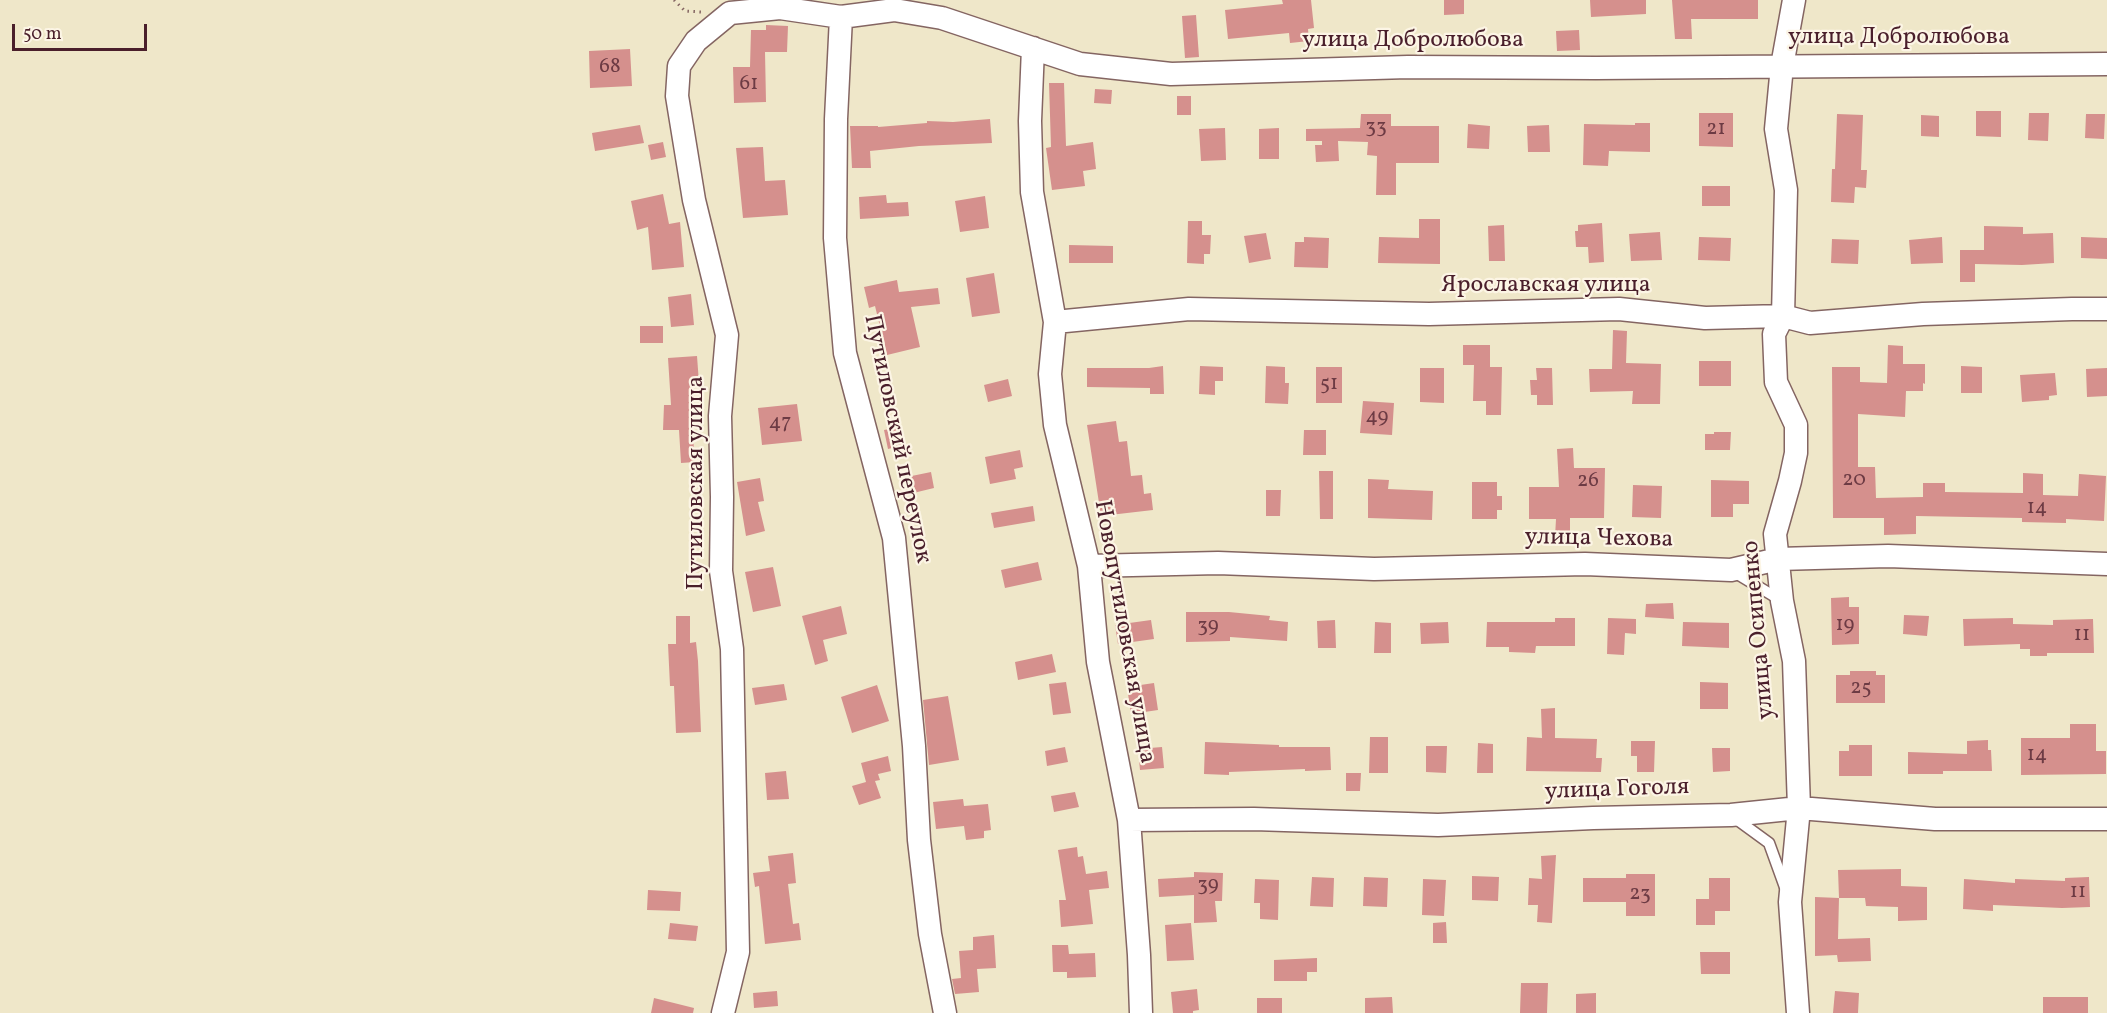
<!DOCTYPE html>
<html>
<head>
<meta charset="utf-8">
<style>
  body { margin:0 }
  #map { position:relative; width:2107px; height:1013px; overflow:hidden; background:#efe7c9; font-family:Vollkorn,serif }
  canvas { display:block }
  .scale { position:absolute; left:12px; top:24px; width:135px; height:27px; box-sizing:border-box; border:3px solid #4a1f2b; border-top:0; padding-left:8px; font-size:18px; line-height:21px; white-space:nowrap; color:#4a1f2b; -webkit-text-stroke:4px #fcf5e5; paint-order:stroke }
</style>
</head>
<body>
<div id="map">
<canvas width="2107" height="1013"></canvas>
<div class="scale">50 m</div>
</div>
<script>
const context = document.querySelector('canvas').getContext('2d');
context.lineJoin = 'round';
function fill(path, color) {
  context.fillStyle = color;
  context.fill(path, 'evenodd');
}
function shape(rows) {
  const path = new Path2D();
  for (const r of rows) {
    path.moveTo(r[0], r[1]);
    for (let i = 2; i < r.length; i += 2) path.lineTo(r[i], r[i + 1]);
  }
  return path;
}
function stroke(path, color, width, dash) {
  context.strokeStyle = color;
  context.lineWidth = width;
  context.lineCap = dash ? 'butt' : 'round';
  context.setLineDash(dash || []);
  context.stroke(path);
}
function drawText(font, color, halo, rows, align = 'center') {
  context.font = font + ' Vollkorn,serif';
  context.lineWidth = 4.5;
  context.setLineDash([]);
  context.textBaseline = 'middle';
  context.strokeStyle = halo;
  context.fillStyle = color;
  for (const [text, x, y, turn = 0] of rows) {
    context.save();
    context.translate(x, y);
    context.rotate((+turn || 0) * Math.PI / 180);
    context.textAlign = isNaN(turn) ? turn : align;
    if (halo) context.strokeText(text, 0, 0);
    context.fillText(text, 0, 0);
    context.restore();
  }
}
const building = shape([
  [1282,0,1311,0,1314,28,1308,29,1309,41,1290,43,1289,33,1228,39,1225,10,1283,4],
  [1444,0,1464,0,1464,14,1444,15],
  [1590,0,1646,0,1646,14,1591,17],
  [1672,0,1758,0,1758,19,1691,19,1692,39,1675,39],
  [1196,15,1199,57,1185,58,1182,16],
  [766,25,788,26,787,52,765,52,766,102,734,103,733,67,750,67,751,30,766,30],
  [1579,30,1580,50,1557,51,1556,31],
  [630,49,632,86,590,88,589,51],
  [1049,83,1064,83,1066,146,1093,142,1096,169,1083,171,1085,186,1052,190,1046,148,1051,147],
  [1095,89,1112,90,1111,104,1094,103],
  [1177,96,1191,96,1191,115,1177,115],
  [1976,111,2001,111,2001,137,1976,136],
  [1699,113,1733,113,1733,147,1699,146],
  [2029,113,2049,113,2048,141,2028,140],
  [1361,114,1391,114,1391,126,1439,126,1439,163,1396,163,1396,195,1376,195,1377,156,1367,155,1368,142,1338,141,1339,161,1316,162,1315,145,1322,145,1322,141,1306,141,1306,129,1360,128],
  [1837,114,1863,115,1861,170,1867,170,1866,188,1855,187,1854,203,1831,202,1832,169,1835,169],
  [2086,114,2105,114,2104,139,2085,138],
  [1921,115,1939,116,1939,137,1921,136],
  [990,119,992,143,919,146,870,151,871,168,852,168,850,126,878,126,878,127,927,123,927,121,953,122],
  [1635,123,1650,123,1650,152,1609,151,1608,166,1583,165,1584,124,1635,125],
  [1468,124,1490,126,1489,149,1467,148],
  [640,125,644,143,595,151,592,133],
  [1549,125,1550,152,1528,152,1527,126],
  [1225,128,1226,160,1201,161,1199,129],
  [1279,128,1279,159,1259,159,1259,129],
  [663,142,666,157,651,160,648,145],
  [763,147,765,181,785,180,788,215,743,218,736,148],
  [1702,186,1730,186,1730,206,1702,206],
  [663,194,669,224,680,222,684,267,652,270,648,227,637,230,631,201],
  [886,195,887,203,908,202,909,216,860,219,859,197],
  [985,196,989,228,960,232,955,201],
  [1419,219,1440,219,1440,264,1378,263,1379,237,1419,238],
  [1188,221,1202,221,1202,235,1211,235,1210,254,1204,254,1204,264,1187,263],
  [1602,223,1604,262,1589,263,1588,247,1576,247,1575,231,1578,231,1578,225],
  [1504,225,1505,261,1489,261,1488,226],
  [1984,226,2023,227,2023,234,2053,233,2054,263,2022,265,1975,264,1975,282,1960,282,1960,250,1984,250],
  [1660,232,1662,260,1631,261,1629,234],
  [1266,233,1271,259,1249,263,1244,236],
  [1304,237,1329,238,1328,268,1294,267,1295,242,1304,242],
  [1699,237,1731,238,1730,261,1698,260],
  [1942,237,1943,263,1911,264,1909,240],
  [2081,237,2107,238,2107,259,2081,258],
  [1832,239,1859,240,1858,264,1831,263],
  [1069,245,1113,246,1113,263,1069,263],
  [994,273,1000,313,972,317,966,278],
  [897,280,899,292,938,288,940,304,911,307,920,347,887,355,875,306,869,308,864,287],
  [691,294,694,325,671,327,668,297],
  [640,326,663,326,663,343,640,343],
  [1613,330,1627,331,1626,363,1661,364,1660,404,1632,404,1633,391,1590,392,1589,369,1612,369],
  [1463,345,1490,345,1490,367,1502,367,1501,415,1486,415,1486,401,1473,401,1474,365,1463,365],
  [1888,345,1903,346,1903,364,1925,364,1925,384,1923,383,1923,391,1906,391,1905,417,1858,414,1858,467,1875,467,1876,498,1923,497,1923,483,1945,483,1945,492,2023,493,2023,473,2043,474,2043,495,2078,496,2079,474,2106,476,2104,521,2066,519,2066,523,2022,522,2022,518,1916,516,1916,534,1884,535,1884,518,1833,518,1832,367,1860,367,1860,382,1887,383],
  [697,356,699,383,693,384,692,425,695,462,681,463,679,430,663,430,664,405,671,405,668,358],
  [1699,361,1731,361,1731,386,1699,386],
  [1163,366,1164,394,1150,394,1150,388,1087,387,1087,368,1149,368],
  [1200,366,1223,367,1223,381,1215,381,1215,395,1199,394],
  [1266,366,1285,367,1285,383,1289,383,1288,404,1265,403],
  [1961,366,1982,367,1982,393,1961,393],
  [1316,367,1342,367,1342,403,1316,403],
  [1420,368,1444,368,1444,403,1420,402],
  [1536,368,1552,368,1553,405,1537,405,1537,395,1531,395,1530,380,1537,380],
  [2107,368,2107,396,2087,397,2086,369],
  [2055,373,2057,395,2049,396,2049,400,2022,402,2020,375],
  [1008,379,1012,396,988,402,984,385],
  [1363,401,1394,403,1392,435,1360,433],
  [797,404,802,441,762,445,758,408],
  [1116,421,1119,442,1127,441,1131,476,1142,475,1144,494,1151,493,1153,510,1101,516,1087,425],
  [900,427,904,445,888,449,884,430],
  [1304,430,1326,430,1326,455,1303,455],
  [1714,432,1731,432,1730,450,1705,450,1705,434,1714,434],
  [1573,448,1574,468,1605,468,1604,518,1570,518,1570,537,1555,537,1556,519,1529,519,1529,487,1559,487,1557,449],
  [1020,450,1023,467,1014,469,1016,479,990,484,985,457],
  [1319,471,1333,471,1333,519,1320,519],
  [931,472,934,488,905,495,902,478],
  [760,478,764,501,758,502,765,531,746,536,737,482],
  [1368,479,1389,480,1388,489,1433,491,1432,520,1368,518],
  [1711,480,1749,481,1749,504,1733,504,1733,517,1711,517],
  [1472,482,1497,482,1497,496,1502,496,1502,510,1497,510,1497,519,1472,519],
  [1633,485,1662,486,1661,518,1632,517],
  [1266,490,1281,490,1280,516,1266,516],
  [1033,506,1035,521,994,528,991,513],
  [1038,562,1042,580,1005,588,1001,570],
  [773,567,781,606,753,612,745,572],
  [1849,597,1849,607,1859,607,1859,644,1832,645,1831,598],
  [1673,603,1674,619,1645,617,1646,604],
  [841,606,847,634,823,640,828,661,815,665,802,616],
  [1186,612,1229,612,1270,616,1269,620,1288,622,1287,641,1230,637,1230,641,1186,642],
  [1904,615,1929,616,1927,636,1903,634],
  [676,616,690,616,690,643,696,642,698,661,701,732,676,733,674,686,670,686,668,644,676,644],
  [1555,618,1575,618,1575,646,1536,646,1535,653,1509,652,1509,647,1486,647,1487,622,1555,622],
  [1608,618,1636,619,1636,634,1625,633,1624,655,1607,654],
  [2013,618,2013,624,2053,625,2053,620,2093,619,2094,653,2047,653,2047,656,2030,656,2030,649,2020,649,2020,644,1964,646,1963,619],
  [1151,620,1154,639,1118,644,1115,625],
  [1335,620,1336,648,1318,648,1317,621],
  [1375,622,1391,623,1391,653,1374,653],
  [1448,622,1449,643,1421,644,1420,623],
  [1683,622,1729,623,1729,648,1682,646],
  [1052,654,1056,672,1018,680,1015,662],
  [1850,671,1876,671,1876,675,1885,675,1885,703,1836,703,1836,675,1850,675],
  [1066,682,1071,713,1053,715,1049,684],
  [1700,682,1728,683,1728,709,1700,709],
  [1154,683,1158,710,1131,714,1127,687],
  [784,684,787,700,755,705,752,688],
  [877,685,889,721,852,733,841,697],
  [948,696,959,760,929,765,923,700],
  [1555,708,1555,738,1597,739,1596,758,1602,758,1601,772,1526,771,1527,737,1542,738,1541,709],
  [2070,724,2096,724,2096,751,2106,751,2106,774,2021,775,2021,738,2070,738],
  [1370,737,1388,737,1388,773,1369,773],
  [1988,740,1988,750,1991,750,1992,771,1943,771,1943,774,1908,774,1908,752,1967,754,1967,741],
  [1631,741,1655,741,1654,772,1637,772,1637,756,1631,756],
  [1205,742,1279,745,1279,747,1330,747,1331,770,1305,771,1305,769,1229,772,1229,775,1204,774],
  [1478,743,1493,744,1493,773,1477,773],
  [1849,745,1872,745,1872,776,1839,776,1839,751,1849,751],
  [1426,746,1447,746,1446,773,1426,772],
  [1065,747,1068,762,1047,766,1045,751],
  [1162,747,1164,768,1140,770,1138,749],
  [1712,748,1730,748,1730,771,1713,772],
  [888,756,891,771,878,774,880,780,875,781,881,798,859,805,852,786,866,782,861,763],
  [786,771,789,799,767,800,765,773],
  [1346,773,1361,773,1360,791,1346,791],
  [1075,792,1079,807,1054,812,1051,796],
  [963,799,964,806,988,804,991,830,984,831,984,838,966,840,964,826,936,829,933,802],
  [1077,847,1078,857,1083,856,1086,874,1107,871,1109,888,1089,890,1093,924,1061,927,1059,900,1066,900,1058,850],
  [793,853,796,883,788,884,793,924,799,923,801,940,765,944,759,886,755,887,753,873,770,871,768,856],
  [1556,855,1552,923,1537,922,1538,905,1528,905,1529,878,1542,879,1541,856],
  [1901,869,1901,886,1927,887,1927,920,1898,921,1898,907,1866,906,1865,898,1839,898,1838,870],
  [1194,872,1223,873,1222,901,1215,901,1217,922,1194,923,1194,895,1159,897,1158,879,1194,877],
  [1626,874,1655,874,1655,916,1626,916,1626,902,1583,902,1583,878,1626,878],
  [1472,876,1499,877,1498,901,1472,900],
  [1312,877,1334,878,1333,907,1310,906],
  [1364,877,1388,878,1387,907,1363,906],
  [2089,877,2090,907,2062,908,1993,905,1993,911,1963,909,1964,879,2015,883,2015,879,2065,881,2065,878],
  [1709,878,1730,878,1730,911,1715,911,1715,925,1696,925,1696,899,1709,899],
  [1255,879,1279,880,1278,920,1260,919,1260,903,1254,903],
  [1423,879,1446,880,1444,916,1422,915],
  [648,890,681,892,680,911,647,910],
  [1815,897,1839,898,1838,939,1870,938,1871,961,1838,962,1837,955,1815,956],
  [1446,922,1447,943,1433,943,1433,923],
  [670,923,698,926,696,941,668,939],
  [1191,923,1194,960,1167,961,1165,925],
  [994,935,996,968,977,969,979,992,955,994,952,979,961,978,959,951,973,950,973,937],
  [1052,945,1068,945,1069,954,1095,953,1096,977,1067,978,1067,972,1053,972],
  [1700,952,1730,952,1730,974,1701,974],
  [1317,958,1317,972,1307,972,1307,981,1274,981,1274,960],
  [1521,983,1548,983,1547,1013,1520,1013],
  [1197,989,1199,1010,1193,1011,1193,1013,1173,1013,1171,992],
  [777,991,778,1006,754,1008,753,993],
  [1835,991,1859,993,1858,1013,1833,1013],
  [1596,993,1596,1013,1576,1013,1576,994],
  [1392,997,1393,1013,1365,1013,1365,998],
  [2043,997,2088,997,2088,1013,2043,1013],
  [654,998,694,1008,693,1013,651,1013],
  [1257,998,1282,998,1282,1013,1257,1013]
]);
const path = shape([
  [674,0,685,11,701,12]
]);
const lane = shape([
  [1734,572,1782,601],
  [1732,816,1769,843,1786,890]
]);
const street = shape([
  [1794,0,1782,66,1776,129,1786,190,1783,316,1774,334,1776,382,1796,425,1796,453,1790,481,1775,534,1782,601,1794,661,1799,808,1790,902,1798,1013],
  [841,17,836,119,835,238,845,353,894,538,914,746,919,840,930,934,945,1013],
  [1033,48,1030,121,1032,192,1055,322,1050,374,1055,425,1089,566,1098,662,1129,820,1139,955,1141,1013],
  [1055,322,1189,309,1429,314,1619,309,1705,318,1783,316,1810,323,1923,314,2072,309,2107,309],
  [1089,566,1218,563,1374,569,1585,564,1731,570,1778,559,1888,556,2107,564],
  [1129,820,1254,819,1438,825,1593,818,1731,815,1799,808,1935,819,2107,819],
  [723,1013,738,952,732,649,721,571,722,497,720,416,727,335,694,200,677,96,679,66,696,41,730,13,780,8,841,17,894,10,942,18,1080,64,1171,74,1408,67,1596,68,2107,64]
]);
const numberNames = [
  ["68",610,68],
  ["61",749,85],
  ["33",1376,128],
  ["21",1716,130],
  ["51",1329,385],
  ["49",1377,418],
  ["47",780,424],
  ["20",1854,481],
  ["26",1588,482],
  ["14",2037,509],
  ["19",1845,626],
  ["39",1208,627],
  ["11",2082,636],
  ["25",1861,689],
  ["14",2037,756],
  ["39",1208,886],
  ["11",2078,893],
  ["23",1640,895]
];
const streetNames = [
  ["улица Добролюбова",1899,39],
  ["улица Добролюбова",1413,42],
  ["Ярославская улица",1546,287],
  ["Путиловский переулок",896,439,78],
  ["Путиловская улица",698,483,-90],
  ["улица Чехова",1599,540,1],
  ["улица Осипенко",1760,630,-95],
  ["Новопутиловская улица",1123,632,80],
  ["улица Гоголя",1617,791,-2]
];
fill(building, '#d5908d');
stroke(lane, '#846562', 13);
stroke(street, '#846562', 25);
stroke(path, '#846562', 3, [1.5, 4.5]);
stroke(lane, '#fff', 10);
stroke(street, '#fff', 22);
drawText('21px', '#6d3b44', null, numberNames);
drawText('24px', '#4a1f2b', '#fcf5e5', streetNames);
</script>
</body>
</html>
